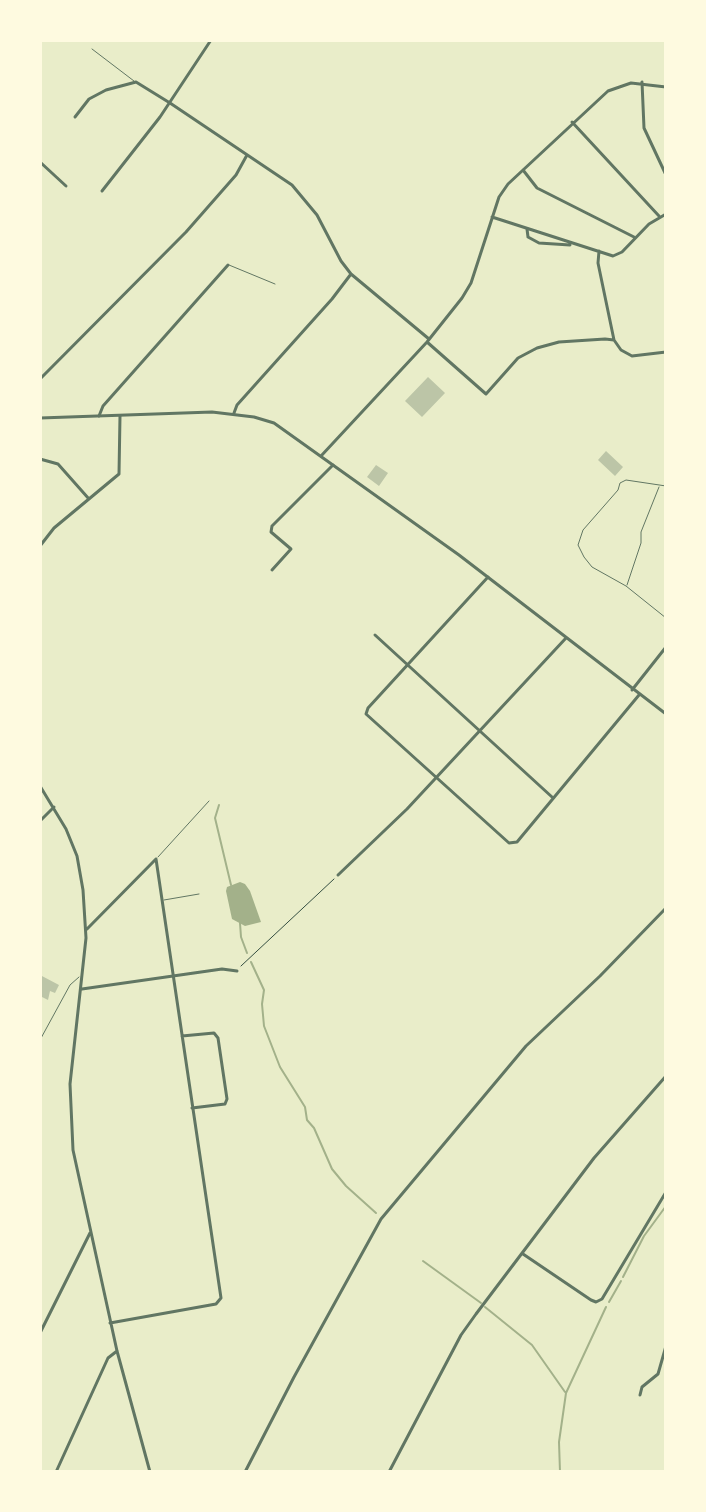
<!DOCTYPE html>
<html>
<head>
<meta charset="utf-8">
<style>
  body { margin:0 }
  #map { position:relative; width:706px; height:1512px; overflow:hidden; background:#e9edc9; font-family:"Asap Condensed",sans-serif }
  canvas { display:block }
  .frame { position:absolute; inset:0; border:42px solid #fefae0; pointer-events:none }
</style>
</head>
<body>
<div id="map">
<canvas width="706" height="1512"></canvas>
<div class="frame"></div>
</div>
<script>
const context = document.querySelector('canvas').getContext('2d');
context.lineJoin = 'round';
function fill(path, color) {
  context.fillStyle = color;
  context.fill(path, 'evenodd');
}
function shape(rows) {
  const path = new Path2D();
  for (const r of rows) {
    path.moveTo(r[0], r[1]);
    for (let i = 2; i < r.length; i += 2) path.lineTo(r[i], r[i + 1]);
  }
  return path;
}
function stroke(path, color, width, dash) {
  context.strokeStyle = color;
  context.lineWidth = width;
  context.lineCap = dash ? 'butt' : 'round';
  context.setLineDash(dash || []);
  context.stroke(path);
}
const water = shape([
  [240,882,245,884,250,891,261,922,245,926,232,919,226,891,227,887]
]);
const stream = shape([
  [219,805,215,818,231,885],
  [240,923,241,937,247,953],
  [251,962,264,990,262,1004,264,1026,280,1067,305,1107,307,1120,314,1128,332,1169,346,1186,376,1213],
  [423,1261,481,1303],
  [623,1277,644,1236,666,1206],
  [609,1302,621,1281],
  [485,1307,532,1345,565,1392],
  [560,1472,559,1442,566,1393,606,1307]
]);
const building = shape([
  [428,377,445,393,422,417,405,401],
  [606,451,623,467,615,476,598,460],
  [376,465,388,473,379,486,367,477],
  [40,975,59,985,55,993,50,991,48,1000,40,996]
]);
const path = shape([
  [241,966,334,879]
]);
const service = shape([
  [92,49,134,81],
  [229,265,275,284],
  [666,486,626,480,620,483,618,490,583,530,578,545,584,557,592,567,626,586,666,618],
  [627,585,641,543,641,532,659,487],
  [158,857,209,801],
  [164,900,199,894],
  [40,1040,70,985,79,977]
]);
const minor = shape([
  [642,82,644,128,666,175],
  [75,117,89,99,106,90,136,82,170,103,292,185,317,215,341,261,351,274,429,339],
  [572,122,659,216],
  [40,162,66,186],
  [523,170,537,188,634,237],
  [102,191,160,117,211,40],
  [492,217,613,256,622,252,649,224,666,214],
  [527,229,528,237,539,243,570,245],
  [599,251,598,263,614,340],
  [427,342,486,394,518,358,537,348,559,342,605,339,614,340,621,350,632,356,666,352],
  [40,379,186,232,236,175,247,155],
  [234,413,237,405,332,299,351,274],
  [99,416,103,406,228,265],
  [321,456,427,342,462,298,471,283,499,197,508,184,608,91,631,83,666,87],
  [40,459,58,464,89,499],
  [40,546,54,528,119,474,120,416],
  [272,570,291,549,271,532,272,526,333,465],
  [488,577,368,708,366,714,509,843,517,842,639,695],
  [375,635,552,797],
  [632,690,666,647],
  [40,786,66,829,77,856,83,890,86,938,70,1084,73,1150,117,1351,150,1472],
  [40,821,54,807],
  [338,875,407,809,566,638],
  [87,929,156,859],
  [82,989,222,969,237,971],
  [182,1036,214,1033,218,1038,227,1099,225,1104,192,1108],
  [523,1254,591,1300,596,1302,602,1299,666,1192],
  [110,1323,216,1304,221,1298,156,859],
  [40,1333,90,1233],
  [640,1395,642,1387,658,1374,666,1346],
  [56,1472,108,1358,117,1351],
  [245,1472,294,1377,381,1219,526,1046,600,976,666,908],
  [389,1472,461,1335,476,1314,594,1158,666,1076]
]);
const tertiary = shape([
  [40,418,212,412,254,417,274,423,459,555,666,714]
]);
fill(water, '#a3b18a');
stroke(stream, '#a3b18a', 2);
fill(building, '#bcc5a7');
stroke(path, '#344e41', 1);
stroke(service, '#617663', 1);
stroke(minor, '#617663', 3);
stroke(tertiary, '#617663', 3);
</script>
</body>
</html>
